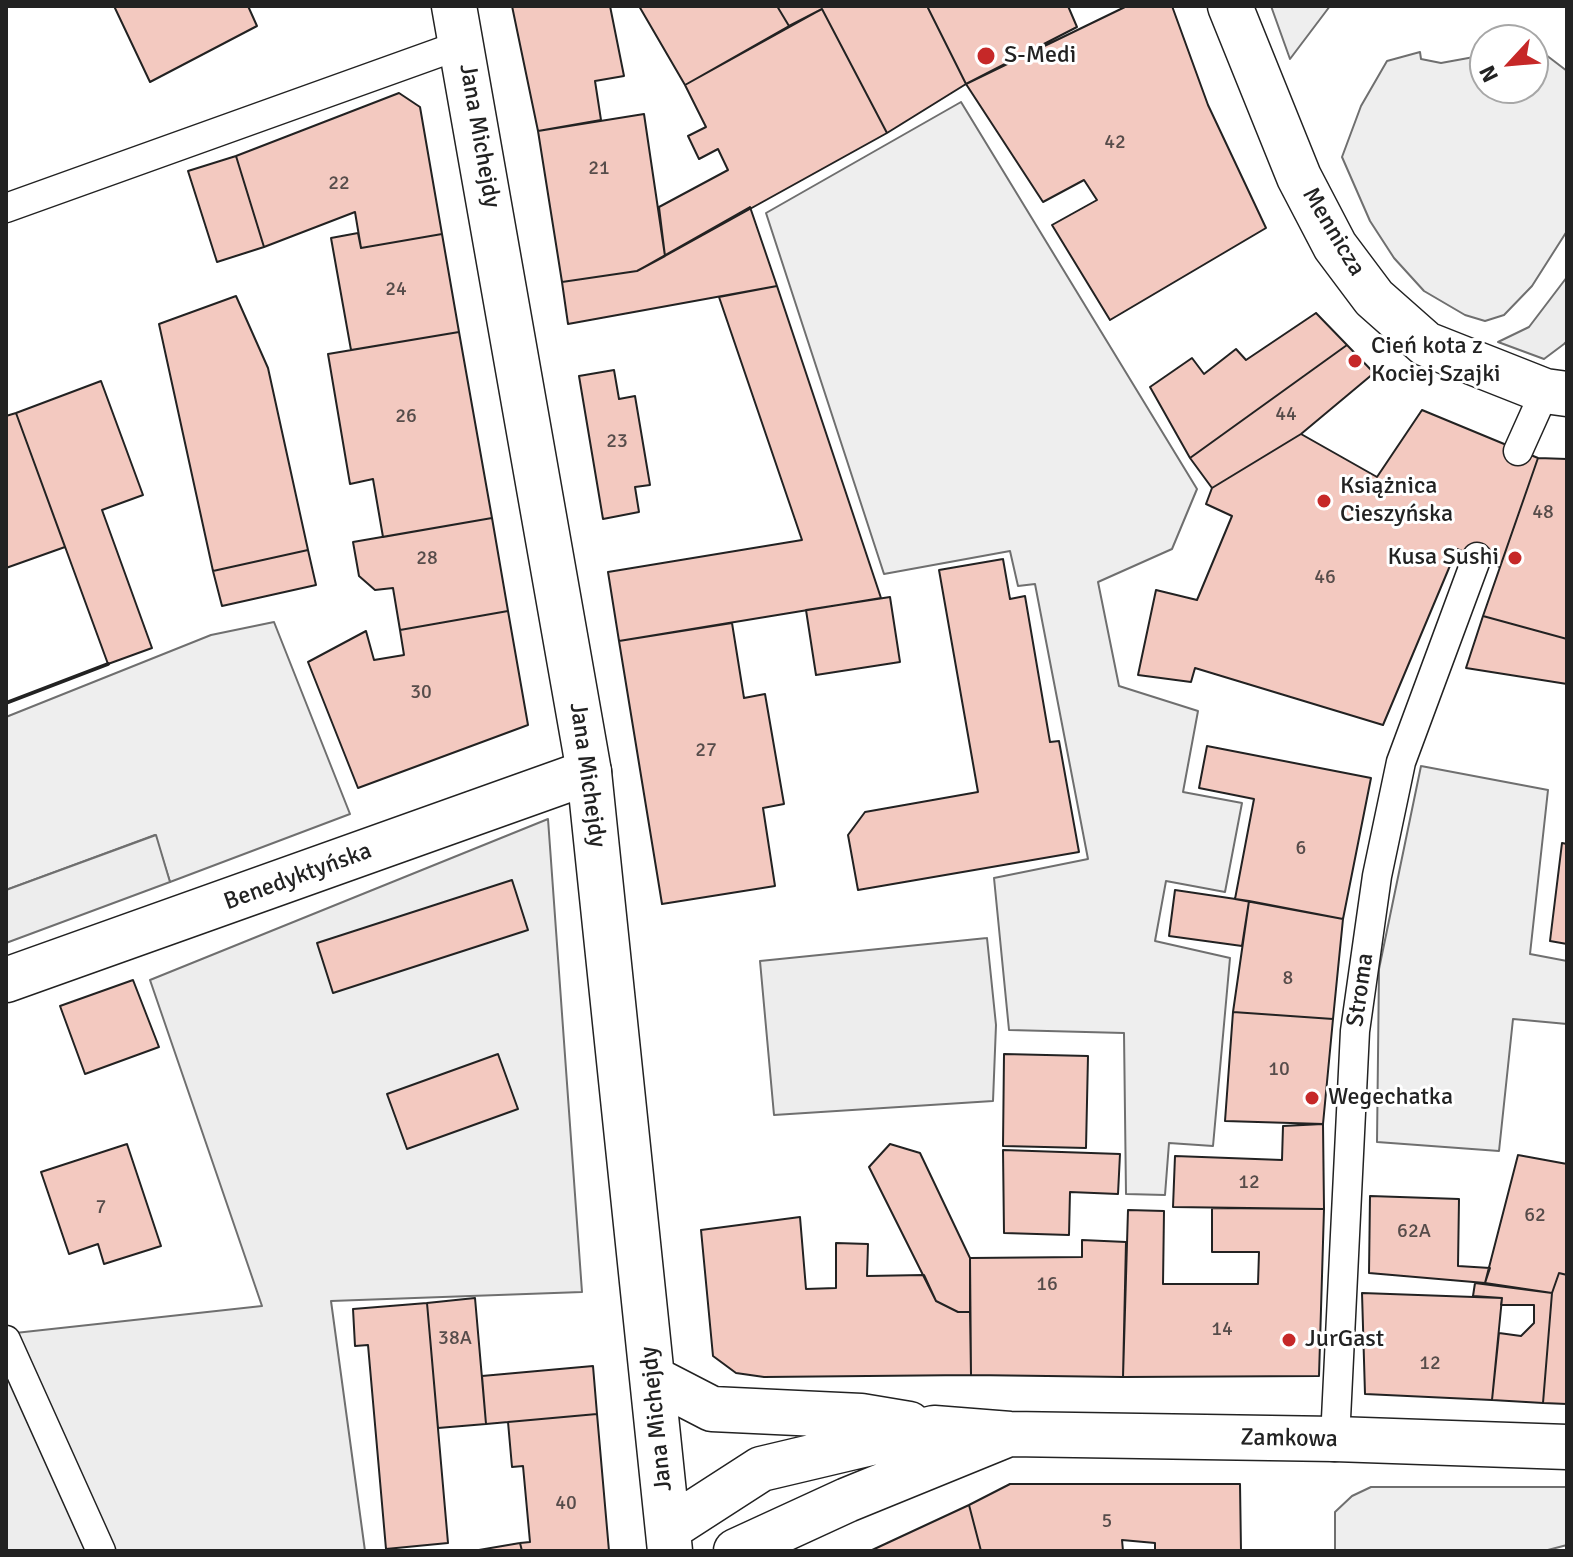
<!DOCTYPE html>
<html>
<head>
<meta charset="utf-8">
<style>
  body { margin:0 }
  #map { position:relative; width:1573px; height:1557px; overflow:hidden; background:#fff; font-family:Signika,sans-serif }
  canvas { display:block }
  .frame { position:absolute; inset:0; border:8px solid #222; pointer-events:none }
  .north { position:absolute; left:1469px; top:24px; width:80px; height:80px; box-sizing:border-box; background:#fff; border:2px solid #a7a7a7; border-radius:50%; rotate:244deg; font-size:22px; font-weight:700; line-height:32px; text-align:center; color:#222 }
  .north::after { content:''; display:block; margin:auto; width:28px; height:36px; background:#c62828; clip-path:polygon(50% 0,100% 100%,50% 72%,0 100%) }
</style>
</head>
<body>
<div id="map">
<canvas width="1573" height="1557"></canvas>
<div class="frame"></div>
<div class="north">N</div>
</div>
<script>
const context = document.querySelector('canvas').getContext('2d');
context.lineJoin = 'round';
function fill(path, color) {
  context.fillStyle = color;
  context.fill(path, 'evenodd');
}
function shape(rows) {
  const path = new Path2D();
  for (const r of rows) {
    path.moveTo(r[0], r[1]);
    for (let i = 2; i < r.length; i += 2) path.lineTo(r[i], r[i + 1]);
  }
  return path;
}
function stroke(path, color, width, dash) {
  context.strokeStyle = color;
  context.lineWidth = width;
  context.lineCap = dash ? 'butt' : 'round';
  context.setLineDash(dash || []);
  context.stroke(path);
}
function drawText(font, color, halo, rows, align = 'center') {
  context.font = font + ' Signika,sans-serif';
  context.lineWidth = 6;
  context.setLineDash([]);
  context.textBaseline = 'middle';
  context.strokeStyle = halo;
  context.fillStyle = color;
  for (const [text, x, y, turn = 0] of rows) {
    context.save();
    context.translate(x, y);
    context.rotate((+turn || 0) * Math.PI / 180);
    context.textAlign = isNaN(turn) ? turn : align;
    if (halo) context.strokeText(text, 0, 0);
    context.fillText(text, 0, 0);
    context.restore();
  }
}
const green = shape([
  [1271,6,1330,6,1290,59,1271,6],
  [1533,45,1567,71,1567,231,1532,286,1504,315,1485,321,1465,315,1424,291,1394,258,1370,221,1342,157,1361,106,1387,61,1420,52,1421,59,1441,63,1485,55,1485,88,1533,88,1533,45],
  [961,102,1197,489,1172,549,1098,582,1119,686,1198,711,1183,792,1242,803,1225,892,1166,881,1155,941,1230,958,1213,1146,1169,1143,1165,1195,1126,1194,1124,1033,1009,1030,994,878,1088,859,1035,584,1018,586,1010,551,884,574,766,213,961,102],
  [274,622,350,814,170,882,155,835,6,890,6,717,211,635,274,622],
  [1421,766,1548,790,1530,954,1567,961,1567,1024,1513,1019,1499,1151,1377,1142,1379,969,1421,766],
  [1371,1487,1567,1487,1567,1545,1544,1551,1335,1551,1335,1512,1352,1496,1371,1487]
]);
const parking = shape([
  [1567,277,1567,341,1564,344,1544,359,1498,342,1529,327,1567,277],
  [548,819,582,1292,331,1301,365,1551,6,1551,6,1334,262,1306,150,980,548,819],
  [156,835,170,882,6,943,6,890,156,835],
  [987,938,996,1025,993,1101,774,1115,760,961,987,938]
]);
const building = shape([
  [114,6,248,6,257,26,150,82,114,6],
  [512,6,610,6,624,76,595,81,601,120,538,131,512,6],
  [639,6,777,6,789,26,685,85,639,6],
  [777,6,927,6,966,84,887,133,822,9,789,26,777,6],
  [927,6,1068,6,1077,27,966,84,927,6],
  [1127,6,1172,6,1208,105,1266,228,1110,320,1052,225,1097,200,1084,180,1043,202,966,84,1127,6],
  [822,9,887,133,665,256,659,207,728,170,718,149,699,159,688,136,706,127,685,85,822,9],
  [399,93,420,107,442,234,361,248,355,212,264,247,236,156,399,93],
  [644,114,665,256,637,271,562,282,538,131,644,114],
  [236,156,264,247,217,262,188,171,236,156],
  [750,207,777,286,568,324,562,282,637,271,750,207],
  [358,233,361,248,442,234,459,332,351,350,331,238,358,233],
  [777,286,881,598,619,641,608,572,802,540,719,297,777,286],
  [236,296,268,368,308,550,213,571,159,324,236,296],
  [1316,313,1347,345,1190,458,1150,387,1192,358,1204,374,1236,349,1246,360,1316,313],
  [459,332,492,518,383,537,373,479,350,484,328,354,459,332],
  [1347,345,1374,373,1301,434,1212,488,1190,458,1347,345],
  [614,370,619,399,635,396,650,485,635,487,639,512,603,519,579,376,614,370],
  [101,381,143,495,102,510,152,648,108,664,16,413,101,381],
  [1422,410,1538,458,1500,567,1457,549,1383,725,1195,668,1191,682,1138,675,1156,590,1197,600,1232,516,1206,504,1212,488,1301,434,1377,477,1422,410],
  [16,413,65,547,6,568,6,416,16,413],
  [1538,458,1567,459,1567,639,1483,616,1538,458],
  [492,518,508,611,400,630,393,588,375,590,359,576,353,542,492,518],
  [308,550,316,585,222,606,213,571,308,550],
  [1003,559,1010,599,1025,596,1050,742,1059,741,1079,852,858,890,848,835,865,812,978,792,939,570,1003,559],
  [890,597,900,662,816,675,806,610,890,597],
  [508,611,528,725,358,788,308,662,366,631,374,660,404,655,400,630,508,611],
  [1483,616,1567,639,1567,684,1466,668,1483,616],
  [732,623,744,698,765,694,784,804,763,808,775,886,662,904,619,641,732,623],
  [1207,746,1371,778,1343,919,1235,899,1254,799,1199,788,1207,746],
  [1562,843,1567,844,1567,944,1550,941,1562,843],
  [512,880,528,930,333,993,317,943,512,880],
  [1175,890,1249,901,1242,946,1169,936,1175,890],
  [1249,901,1343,919,1333,1019,1233,1012,1249,901],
  [133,980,159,1047,85,1074,60,1006,133,980],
  [1233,1012,1333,1019,1323,1124,1225,1121,1233,1012],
  [498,1054,518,1109,407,1149,387,1094,498,1054],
  [1004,1054,1088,1056,1086,1148,1003,1146,1004,1054],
  [1323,1124,1324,1209,1173,1207,1175,1156,1282,1160,1283,1126,1323,1124],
  [127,1144,161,1246,104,1264,98,1244,69,1254,41,1172,127,1144],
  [890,1144,920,1153,970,1258,970,1312,958,1312,936,1301,869,1167,890,1144],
  [1003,1150,1120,1154,1118,1194,1070,1192,1069,1235,1004,1233,1003,1150],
  [1518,1155,1567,1164,1567,1275,1559,1273,1552,1293,1485,1283,1518,1155],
  [1370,1196,1459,1199,1458,1266,1490,1268,1485,1283,1369,1273,1370,1196],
  [1212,1208,1324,1209,1319,1376,1123,1377,1128,1210,1164,1211,1163,1284,1258,1284,1259,1252,1212,1252,1212,1208],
  [800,1217,806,1289,836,1288,836,1243,868,1244,867,1276,924,1275,936,1301,958,1312,970,1312,971,1375,764,1377,736,1373,713,1356,701,1230,800,1217],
  [1082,1240,1126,1242,1123,1377,971,1375,970,1258,1082,1257,1082,1240],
  [1559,1273,1567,1275,1567,1404,1543,1403,1552,1293,1559,1273],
  [1475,1283,1552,1293,1543,1403,1492,1400,1499,1333,1521,1336,1534,1323,1534,1305,1501,1305,1502,1298,1473,1296,1475,1283],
  [1362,1293,1502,1298,1492,1400,1365,1394,1362,1293],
  [475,1298,486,1424,438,1428,427,1303,475,1298],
  [427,1303,448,1543,386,1549,368,1345,355,1346,353,1309,427,1303],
  [593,1366,597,1414,486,1424,482,1376,593,1366],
  [597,1414,609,1551,522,1551,520,1543,530,1542,523,1466,512,1467,508,1422,597,1414],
  [1010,1484,1240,1484,1241,1551,1155,1551,1155,1543,1122,1540,1123,1551,981,1551,969,1505,1010,1484],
  [969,1505,981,1551,870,1551,969,1505],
  [520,1543,522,1551,473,1551,520,1543]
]);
const lane = shape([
  [6,208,463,44],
  [1518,451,1545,391],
  [6,1340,101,1551],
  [1335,1439,1355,1031,1377,876,1401,762,1477,557]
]);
const street = shape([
  [1230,6,1299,177,1335,246,1374,298,1426,344,1545,391,1567,394],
  [6,980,589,772],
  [1335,1439,1567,1447]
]);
const secondary = shape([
  [454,6,589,772,670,1551],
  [652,1378,712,1409,861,1416,909,1424],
  [668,1529,761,1469,934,1428,1010,1434,1335,1439],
  [736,1551,847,1500,1004,1436]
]);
const wall = shape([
  [6,703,108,664]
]);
const markers = [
  [986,56,10,"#c62828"],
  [1355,361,8,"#c62828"],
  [1324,501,8,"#c62828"],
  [1515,558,8,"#c62828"],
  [1312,1098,8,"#c62828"],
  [1289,1340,8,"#c62828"]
];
const numberNames = [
  ["42",1115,143],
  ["21",599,169],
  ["22",339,184],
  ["24",396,290],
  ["44",1286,415],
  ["26",406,417],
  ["23",617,442],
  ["48",1543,513],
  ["28",427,559],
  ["46",1325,578],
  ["30",421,693],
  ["27",706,751],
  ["6",1301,849],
  ["8",1288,979],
  ["10",1279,1070],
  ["12",1249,1183],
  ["7",101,1208],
  ["62",1535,1216],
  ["62A",1414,1232],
  ["16",1047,1285],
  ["14",1222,1330],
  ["38A",455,1339],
  ["12",1430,1364],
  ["40",566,1504],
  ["5",1107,1522]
];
const poiNames = [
  ["S-Medi",1004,56],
  ["Cień kota z",1371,347],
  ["Kociej Szajki",1371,375],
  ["Książnica",1340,487],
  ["Cieszyńska",1340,515],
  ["Kusa Sushi",1499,558,"right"],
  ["Wegechatka",1328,1098],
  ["JurGast",1305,1340]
];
const streetNames = [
  ["Jana Michejdy",479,136,80],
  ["Mennicza",1333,232,59],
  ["Jana Michejdy",587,775,82],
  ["Benedyktyńska",298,877,-20],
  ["Stroma",1361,990,-82],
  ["Jana Michejdy",657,1419,-96],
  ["Zamkowa",1289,1439,1]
];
fill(green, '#eee');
stroke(green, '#6f6f6f', 2);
fill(parking, '#ededed');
stroke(parking, '#6f6f6f', 2);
fill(building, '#f3c9c0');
stroke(building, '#222', 2);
stroke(lane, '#222', 31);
stroke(street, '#222', 47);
stroke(secondary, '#222', 47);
stroke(lane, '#fff', 28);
stroke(street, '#fff', 44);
stroke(secondary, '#fff', 44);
stroke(wall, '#222', 4);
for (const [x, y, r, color] of markers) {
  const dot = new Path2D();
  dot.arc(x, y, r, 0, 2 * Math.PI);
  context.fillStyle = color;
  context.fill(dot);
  stroke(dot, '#fff', 3);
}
drawText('20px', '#564c4a', null, numberNames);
drawText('24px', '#222', '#fff', poiNames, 'left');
drawText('24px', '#222', '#fff', streetNames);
</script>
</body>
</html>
